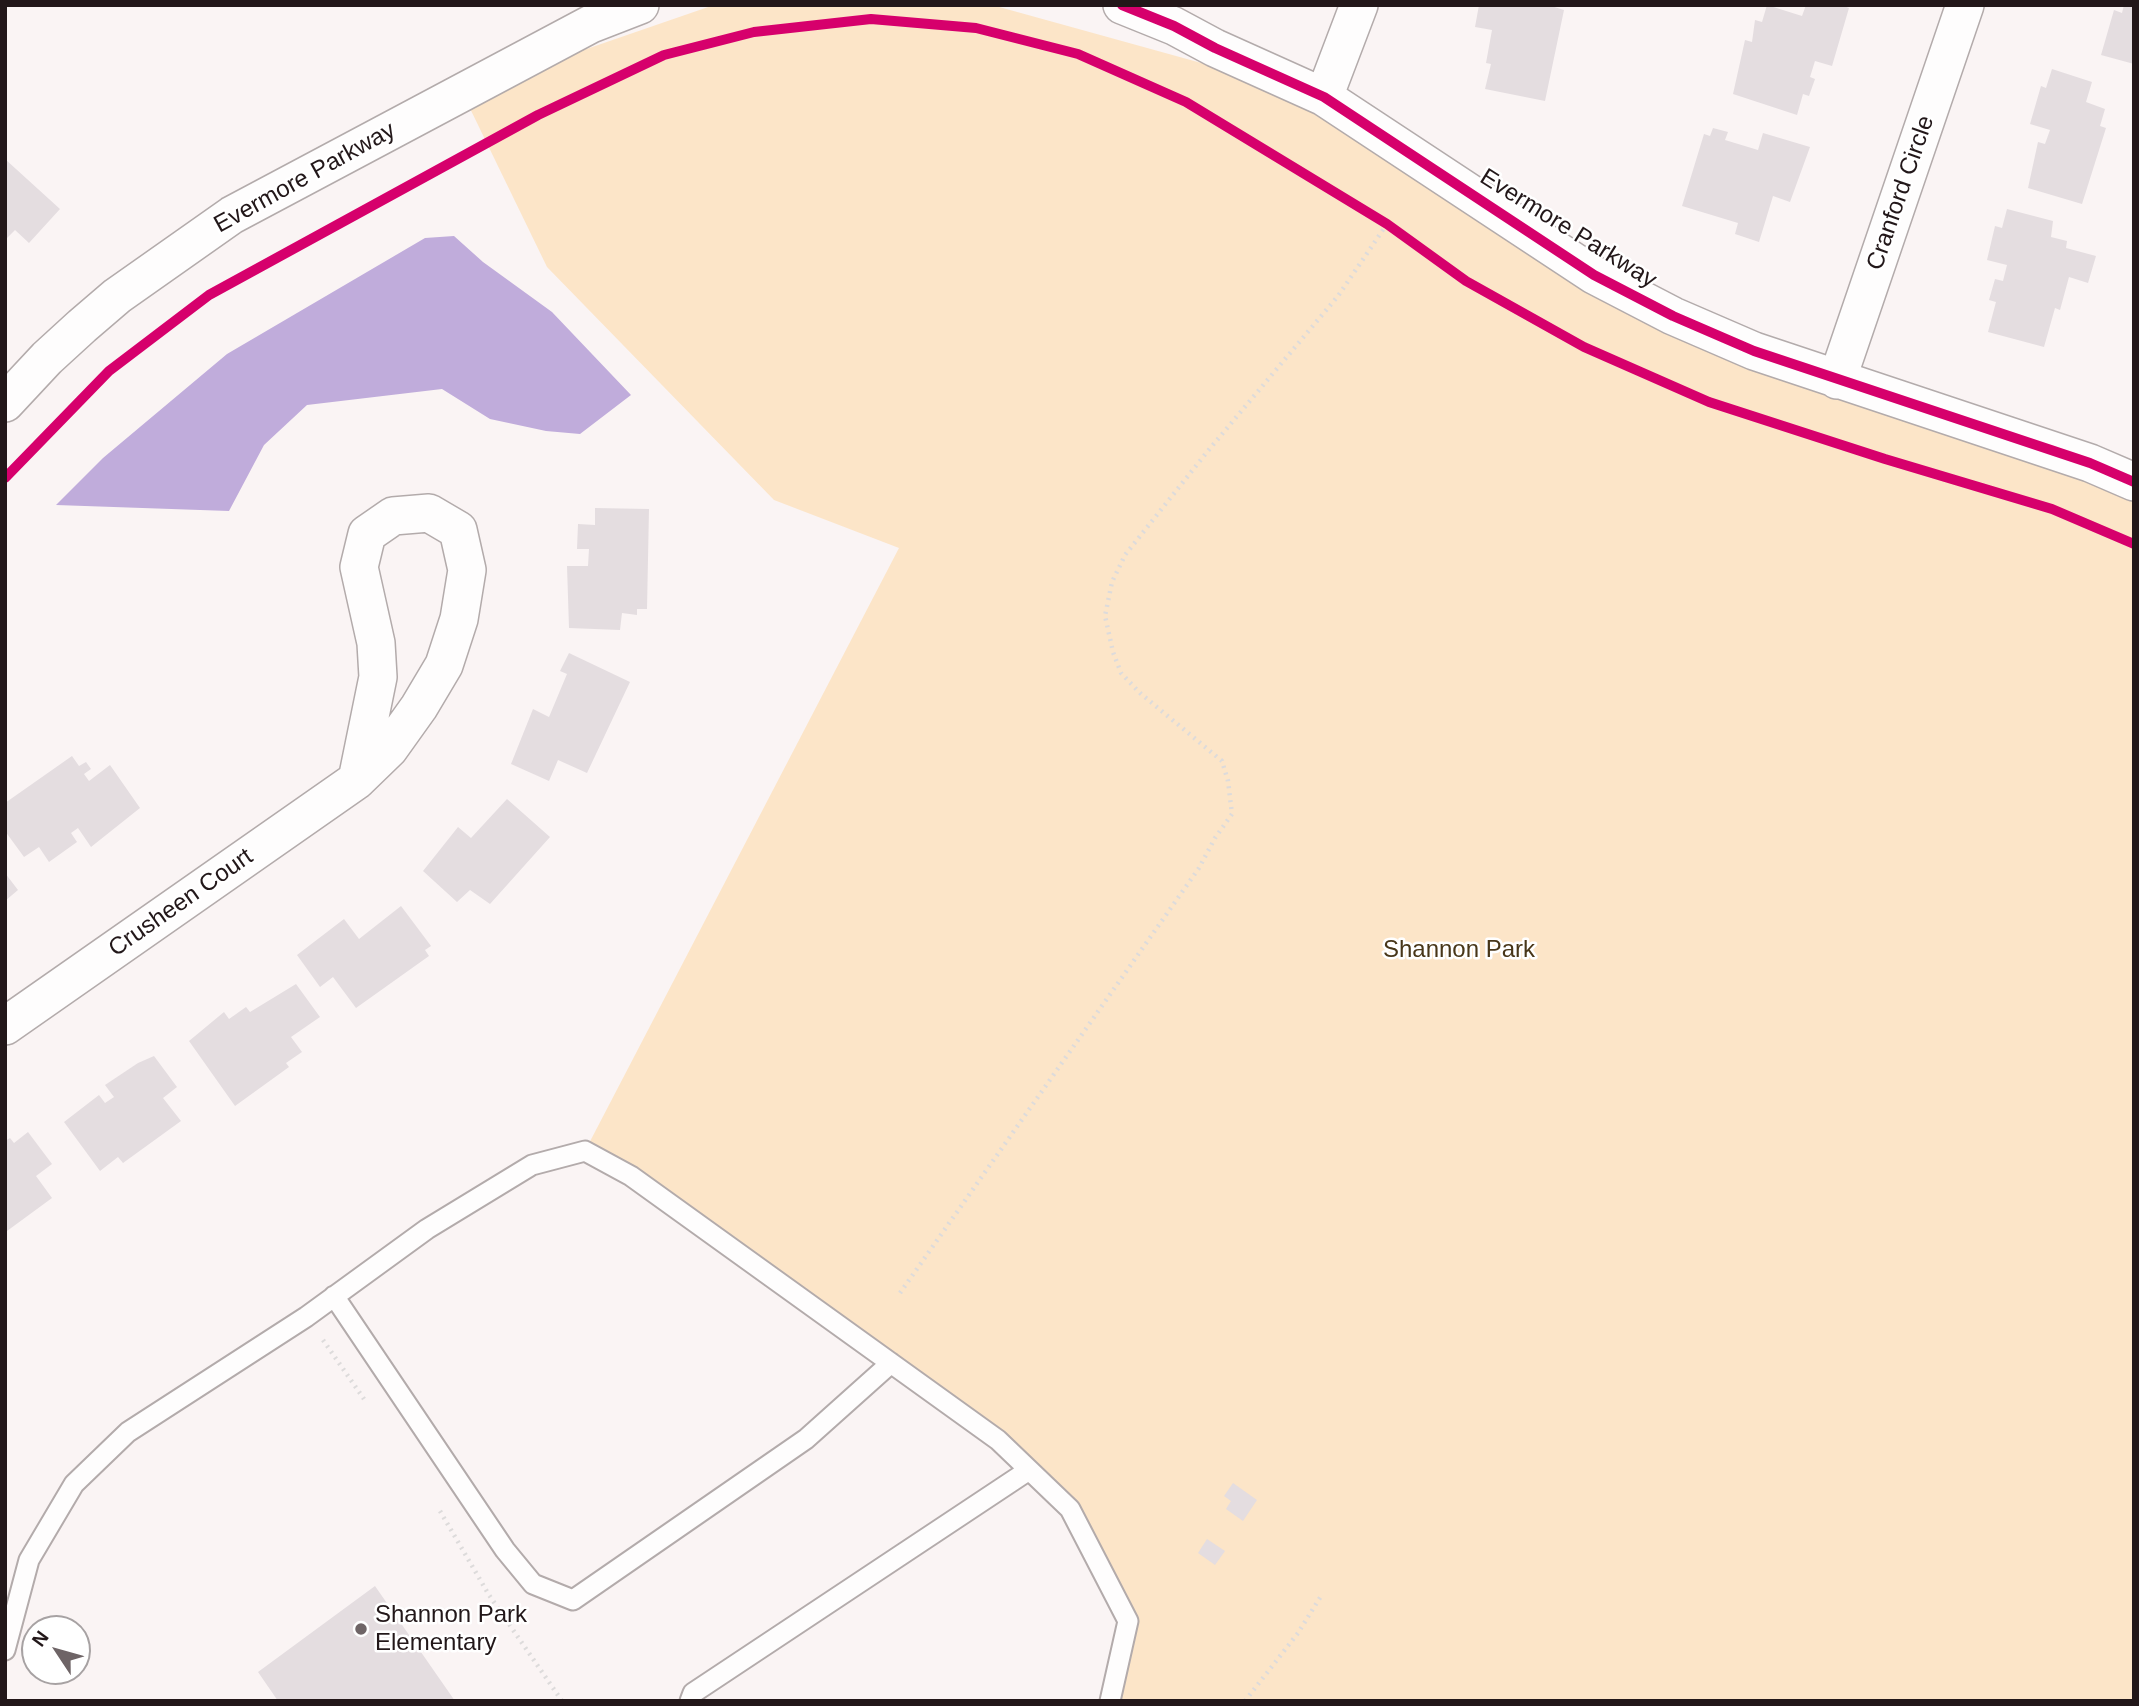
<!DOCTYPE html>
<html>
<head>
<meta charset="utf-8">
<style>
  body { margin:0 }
  #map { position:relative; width:2139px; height:1706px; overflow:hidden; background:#faf4f4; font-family:Arial,sans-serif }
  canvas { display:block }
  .frame { position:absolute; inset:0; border:7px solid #221719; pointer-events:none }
  .north { position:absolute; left:21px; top:1615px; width:70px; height:70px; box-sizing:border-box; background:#fff; border:2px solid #a7a2a3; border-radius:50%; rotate:306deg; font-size:19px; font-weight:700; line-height:28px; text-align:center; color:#221719 }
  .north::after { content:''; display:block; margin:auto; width:24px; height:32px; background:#6e6466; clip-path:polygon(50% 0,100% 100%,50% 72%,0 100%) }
</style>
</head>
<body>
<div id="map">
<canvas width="2139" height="1706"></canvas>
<div class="frame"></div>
<div class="north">N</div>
</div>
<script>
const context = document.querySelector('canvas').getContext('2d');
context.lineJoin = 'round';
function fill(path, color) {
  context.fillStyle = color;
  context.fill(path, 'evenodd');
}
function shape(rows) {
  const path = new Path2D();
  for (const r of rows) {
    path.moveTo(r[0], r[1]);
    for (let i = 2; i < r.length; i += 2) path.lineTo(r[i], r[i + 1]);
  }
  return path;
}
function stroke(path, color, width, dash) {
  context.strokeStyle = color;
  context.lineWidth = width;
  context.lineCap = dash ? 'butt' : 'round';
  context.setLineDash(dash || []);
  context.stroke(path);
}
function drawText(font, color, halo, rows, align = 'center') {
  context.font = font + ' Arial,sans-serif';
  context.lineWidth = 5;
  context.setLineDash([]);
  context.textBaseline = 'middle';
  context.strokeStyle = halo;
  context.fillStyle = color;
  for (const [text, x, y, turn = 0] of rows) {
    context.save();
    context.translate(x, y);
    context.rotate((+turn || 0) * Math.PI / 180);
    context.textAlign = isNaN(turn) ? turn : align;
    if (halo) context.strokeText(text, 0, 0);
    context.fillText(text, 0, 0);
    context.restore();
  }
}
const green = shape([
  [714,5,992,5,1324,97,1594,275,2134,482,2134,1701,1110,1701,1128,1621,1070,1509,998,1440,585,1151,899,548,774,500,547,267,462,92]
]);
const water = shape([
  [454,236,483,262,552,312,631,395,580,434,546,431,490,419,442,389,307,405,264,445,229,511,56,505,103,458,227,354,425,238]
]);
const building = shape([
  [1479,5,1548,5,1564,10,1545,101,1485,89,1491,64,1486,63,1492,30,1475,27],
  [1767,5,1802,16,1806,5,1841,5,1849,8,1832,66,1815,61,1810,77,1815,79,1809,96,1803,94,1797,115,1733,94,1745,40,1752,42,1755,20,1762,22],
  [2124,5,2134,5,2134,64,2101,55,2114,10,2122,13],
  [2052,69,2092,82,2086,102,2105,109,2100,126,2106,128,2082,204,2028,188,2038,142,2045,144,2050,130,2030,124,2041,86,2046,88],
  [1713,128,1728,132,1725,140,1758,150,1763,133,1810,147,1790,202,1773,196,1759,242,1735,234,1738,223,1682,206,1704,134,1710,136],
  [5,159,60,209,29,243,15,230,5,240],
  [2007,209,2053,221,2051,237,2067,241,2066,248,2096,256,2088,283,2069,277,2060,310,2055,308,2044,347,1988,332,1996,302,1989,300,1995,279,2003,281,2007,265,1987,260,1995,226,2002,228],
  [595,508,649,509,647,609,637,609,637,615,622,613,620,630,569,628,567,566,588,566,589,549,577,549,578,524,595,525],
  [569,653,630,682,587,773,558,760,549,781,511,764,533,709,549,717,567,674,560,671],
  [72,756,79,766,86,762,91,769,84,774,89,781,110,765,140,808,91,847,78,828,71,833,77,842,49,862,39,847,24,857,5,831,5,803],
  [507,799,550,837,490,904,470,890,457,902,423,871,458,827,471,838],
  [5,873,18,890,5,901],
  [401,906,431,946,425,950,429,956,356,1008,333,977,320,987,297,955,344,919,359,939],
  [296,984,320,1017,291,1037,302,1052,286,1063,289,1067,235,1106,189,1041,224,1012,229,1019,246,1007,250,1012],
  [154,1056,177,1087,163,1098,181,1121,123,1163,118,1157,100,1171,64,1122,99,1095,105,1103,114,1097,105,1085,138,1063],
  [28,1132,52,1164,36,1176,52,1198,7,1231,5,1141,10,1138,14,1143],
  [1233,1483,1257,1500,1243,1521,1226,1509,1231,1501,1224,1496],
  [1207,1539,1225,1551,1215,1565,1198,1553],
  [375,1586,455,1701,278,1701,258,1672]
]);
const path = shape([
  [900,1293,1199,868,1215,838,1232,814,1228,781,1222,761,1140,693,1121,673,1113,652,1105,616,1112,582,1125,555,1207,452,1338,296,1387,224],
  [323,1340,364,1399],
  [440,1511,489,1595,562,1701],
  [1245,1701,1298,1633,1321,1596]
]);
const service = shape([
  [334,1296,505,1550,533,1584,573,1600,806,1439,891,1363],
  [5,1650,29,1560,74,1484,128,1432,306,1317,427,1229,532,1165,585,1151,631,1176,998,1440,1070,1509,1128,1621,1110,1701],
  [690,1701,693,1693,1029,1470]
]);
const minor = shape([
  [1122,5,1174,26,1215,48,1324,97,1594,275,1673,316,1754,351,2090,463,2134,482],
  [1324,97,1359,5],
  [1837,380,1965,5],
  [5,403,47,358,82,326,117,296,232,215,591,24,640,5],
  [5,1026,357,780,389,749,419,707,444,665,459,619,467,570,458,530,429,513,393,516,367,534,359,567,376,643,378,677,357,780]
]);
const cycleway = shape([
  [1122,5,1174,26,1215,48,1324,97,1594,275,1673,316,1754,351,2090,463,2134,482],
  [5,478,109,371,209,295,538,115,664,55,754,32,871,19,976,28,1078,54,1186,102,1387,224,1466,281,1584,347,1709,402,1885,459,2052,509,2134,544]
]);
const markers = [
  [361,1629,7,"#6e6466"]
];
const streetNames = [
  ["Evermore Parkway",305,178,-29],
  ["Cranford Circle",1901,193,-71],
  ["Evermore Parkway",1568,229,32],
  ["Crusheen Court",181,903,-35]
];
const parkNames = [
  ["Shannon Park",1459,950]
];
const poiNames = [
  ["Shannon Park",375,1615],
  ["Elementary",375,1643]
];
fill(green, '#fce5c8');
fill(water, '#c0acdb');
fill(building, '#e4dde0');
stroke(service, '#b3abab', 23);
stroke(minor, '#b3abab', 40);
stroke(path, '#dddbdb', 4.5, [2, 5]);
stroke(service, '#fefdfd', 19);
stroke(minor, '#fefdfd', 37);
stroke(cycleway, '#d6006c', 10);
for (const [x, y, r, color] of markers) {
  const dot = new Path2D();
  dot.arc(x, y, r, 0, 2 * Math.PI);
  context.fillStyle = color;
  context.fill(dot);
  stroke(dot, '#fff', 2.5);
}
drawText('24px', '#221719', '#fff', streetNames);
drawText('24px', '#483618', '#fff', parkNames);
drawText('24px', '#221719', '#fff', poiNames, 'left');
</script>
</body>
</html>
